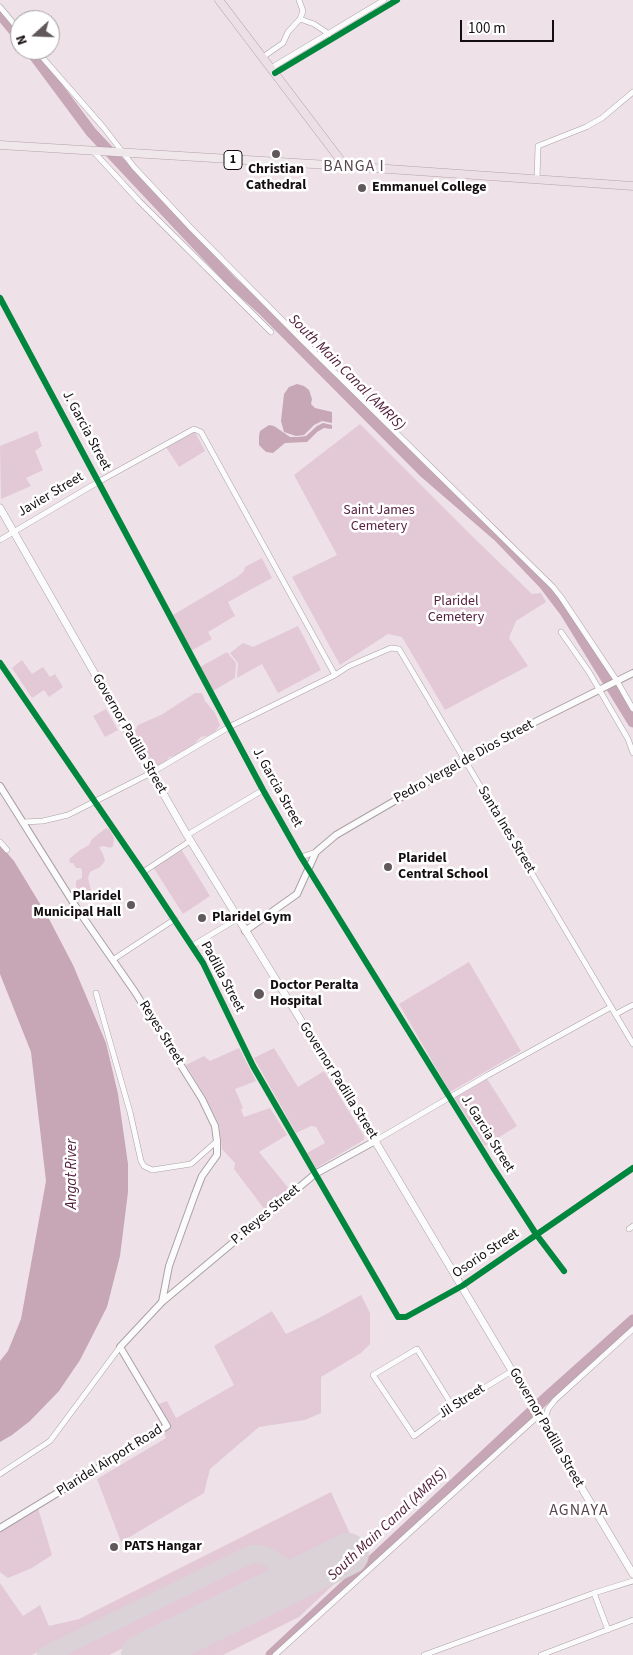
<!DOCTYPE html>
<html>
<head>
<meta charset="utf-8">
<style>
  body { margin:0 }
  #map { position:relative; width:633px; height:1655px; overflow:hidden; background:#eee2e8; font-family:"Source Sans 3",sans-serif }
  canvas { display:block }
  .north { position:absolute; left:10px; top:10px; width:50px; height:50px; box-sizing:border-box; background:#fff; border:1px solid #a19fa0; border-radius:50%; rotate:250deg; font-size:14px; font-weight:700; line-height:20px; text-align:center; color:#150e11 }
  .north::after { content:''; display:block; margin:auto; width:18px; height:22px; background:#61585c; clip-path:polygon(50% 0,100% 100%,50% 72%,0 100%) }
  .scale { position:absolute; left:460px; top:20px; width:94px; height:22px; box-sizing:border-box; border:2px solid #150e11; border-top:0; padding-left:6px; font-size:15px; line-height:18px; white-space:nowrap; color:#150e11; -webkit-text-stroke:4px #fff; paint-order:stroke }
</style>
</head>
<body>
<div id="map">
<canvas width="633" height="1655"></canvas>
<div class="north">N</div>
<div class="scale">100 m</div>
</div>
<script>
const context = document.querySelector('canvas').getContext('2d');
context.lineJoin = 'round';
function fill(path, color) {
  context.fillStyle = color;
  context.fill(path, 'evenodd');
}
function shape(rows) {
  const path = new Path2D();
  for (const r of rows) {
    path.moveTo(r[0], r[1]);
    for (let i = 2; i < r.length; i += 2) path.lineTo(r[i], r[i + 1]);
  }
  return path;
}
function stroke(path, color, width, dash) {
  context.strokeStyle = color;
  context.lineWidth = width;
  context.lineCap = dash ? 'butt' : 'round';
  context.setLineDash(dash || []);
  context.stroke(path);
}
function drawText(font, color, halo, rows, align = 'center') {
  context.font = font + ' "Source Sans 3",sans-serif';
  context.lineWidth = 5;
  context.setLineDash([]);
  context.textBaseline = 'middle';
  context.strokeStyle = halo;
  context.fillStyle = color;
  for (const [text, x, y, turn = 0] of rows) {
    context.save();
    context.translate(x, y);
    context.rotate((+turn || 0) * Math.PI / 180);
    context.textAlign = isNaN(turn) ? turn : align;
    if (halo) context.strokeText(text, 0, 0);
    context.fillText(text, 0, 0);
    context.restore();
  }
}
const green = shape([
  [360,424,473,537,532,594,541,593,546,602,516,621,509,638,528,666,445,710,402,637,388,634,340,665,292,577,337,555,294,475],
  [37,431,42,446,35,451,43,470,26,478,31,486,1,499,0,446],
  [193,432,195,432,205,451,179,467,166,447],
  [262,558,272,578,228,602,235,616,208,632,212,639,191,651,173,615,237,577,244,571,245,567],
  [298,626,321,670,278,693,262,664,237,678,238,663,230,653,243,643,253,647],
  [227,652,236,663,235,678,213,691,200,667],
  [22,660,32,674,43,667,50,677,55,674,63,687,49,697,44,690,32,698,12,668],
  [195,693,201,693,203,695,205,701,215,713,220,725,215,732,207,736,201,737,193,745,176,756,169,757,164,764,156,769,150,764,146,758,145,751,142,749,134,733,138,725,161,715],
  [106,709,118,730,105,737,93,716],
  [106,828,110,830,114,838,113,846,110,848,104,846,99,847,103,854,105,861,100,867,90,872,88,878,92,895,84,898,76,887,76,881,82,878,82,871,81,868,76,868,73,863,70,863,69,859,80,850,89,845,92,839],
  [181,849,210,896,183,914,153,867],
  [469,962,521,1051,450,1092,399,1004],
  [239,1048,256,1081,235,1089,243,1108,241,1110,244,1117,270,1108,287,1135,259,1152,290,1190,265,1210,234,1169,235,1163,222,1149,219,1124,205,1096,186,1065,204,1056,210,1061],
  [274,1048,298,1087,324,1071,364,1136,364,1140,316,1168,307,1153,325,1143,316,1127,311,1126,296,1133,254,1058],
  [486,1077,517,1126,485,1146,454,1097],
  [361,1295,370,1313,370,1344,361,1353,321,1377,321,1413,305,1420,259,1427,210,1469,204,1493,121,1542,97,1479,166,1438,154,1406,167,1401,176,1418,234,1385,214,1346,272,1311,286,1334,319,1318],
  [331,1492,351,1536,294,1564,285,1563,277,1557,259,1549,249,1550,32,1655,0,1655,0,1583,23,1616,40,1605,49,1626,79,1619],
  [38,1508,52,1555,32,1568,8,1578,0,1572,0,1532],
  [257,1558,261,1558,269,1565,271,1570,271,1575,109,1655,56,1655],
  [348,1571,299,1617,223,1655,176,1655]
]);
const water = shape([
  [297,384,304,386,309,390,312,399,311,404,315,408,332,412,332,423,322,421,314,425,304,435,296,436,284,432,281,421,284,394,289,387],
  [323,423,332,425,332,429,324,428,317,432,307,442,285,443,273,453,266,452,259,445,259,436,260,431,269,425,274,426,290,437,298,437,306,436,317,426],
  [0,845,14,861,48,917,73,965,106,1043,118,1094,128,1164,128,1192,120,1256,107,1307,80,1360,59,1391,30,1421,12,1435,0,1442,0,1361,8,1351,21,1319,46,1181,31,1052,0,974]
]);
const canal = shape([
  [632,1321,633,1323]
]);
const river = shape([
  [0,14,20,38],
  [30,50,91,132,231,281,264,311,424,472,498,536,544,584,566,613,633,722],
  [271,1655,548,1396,633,1320]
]);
const taxiway = shape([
  [276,1589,284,1567,307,1574],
  [46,1655,247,1556,253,1554,264,1555,284,1567]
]);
const runway = shape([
  [142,1655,348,1554]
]);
const minor = shape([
  [0,7,20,31],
  [300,19,314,24,329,34],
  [36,50,104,128,134,167,192,229,302,340,553,587,561,597,617,681,633,709],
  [263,57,283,43,288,32,300,19,303,11,299,0],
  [271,68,384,0],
  [275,73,397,0],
  [92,150,139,201,271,332],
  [537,180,538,146,586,127,602,118,633,92],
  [0,298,263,790,301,857,494,1169,536,1234,564,1271],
  [0,540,98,482,194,429,201,432,335,675],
  [561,632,589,672,628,739,633,753],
  [0,663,143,872,203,963,253,1066,398,1317,406,1317,462,1286,633,1168],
  [24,822,43,821,68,815,151,773,229,727,335,675,349,666,391,648,399,649,633,1044],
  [187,835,263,790],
  [0,842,7,850],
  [301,857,316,852],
  [143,872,190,841],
  [192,946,237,919],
  [114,959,175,919],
  [96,993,130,1112,141,1161,144,1166,152,1170,191,1164,217,1141],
  [616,1014,633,1005],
  [375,1141,488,1075,611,1007],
  [629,1229,633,1226],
  [453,1407,417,1349,373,1375,414,1436,453,1407,512,1371],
  [543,1424,548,1409,555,1400,633,1329],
  [0,1474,50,1441,120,1347],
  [594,1593,633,1581],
  [275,1655,538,1416],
  [424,1655,594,1593,608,1630],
  [541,1655,633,1620]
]);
const tertiary = shape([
  [0,786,76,907,135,992,202,1099,215,1126,217,1141,217,1155,202,1176,195,1194,169,1266,162,1302],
  [245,931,297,894,316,852,336,835,465,760,529,725,633,673],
  [0,1528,167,1426,120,1347,162,1302,315,1174,375,1141]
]);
const secondary = shape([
  [0,508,187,835,375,1141,633,1574]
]);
const primary = shape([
  [0,145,345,166]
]);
const trunk = shape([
  [219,0,345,166,633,186]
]);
const cycleway = shape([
  [275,73,397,0],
  [0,298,263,790,301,857,494,1169,536,1234,564,1271],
  [0,663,143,872,203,963,253,1066,398,1317,406,1317,462,1286,633,1168]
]);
const markers = [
  [276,154,5,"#61585c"],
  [362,188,5,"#61585c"],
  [388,867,5,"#61585c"],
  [131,905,5,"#61585c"],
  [202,918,5,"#61585c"],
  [259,994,6,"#61585c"],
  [114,1547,5,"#61585c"]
];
const shields = [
  [233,160,18]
];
const shieldNames = [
  ["1",233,160]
];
const poiNames = [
  ["Christian",276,170,"center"],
  ["Cathedral",276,186,"center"],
  ["Emmanuel College",372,188],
  ["Plaridel",398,859],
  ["Central School",398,875],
  ["Plaridel",121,897,"right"],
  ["Municipal Hall",121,913,"right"],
  ["Plaridel Gym",212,918],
  ["Doctor Peralta",270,986],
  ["Hospital",270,1002],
  ["PATS Hangar",124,1547]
];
const streetNames = [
  ["J. Garcia Street",86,431,62],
  ["Javier Street",51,495,-31],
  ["Governor Padilla Street",129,734,60],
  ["Pedro Vergel de Dios Street",464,762,-29],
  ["J. Garcia Street",277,788,61],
  ["Santa Ines Street",506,830,59],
  ["Padilla Street",222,977,62],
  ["Reyes Street",161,1033,58],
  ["Governor Padilla Street",338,1081,58],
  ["J. Garcia Street",487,1134,58],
  ["P. Reyes Street",266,1215,-40],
  ["Osorio Street",486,1254,-34],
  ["Jil Street",462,1402,-33],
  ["Governor Padilla Street",546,1428,60],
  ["Plaridel Airport Road",110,1461,-32]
];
const parkNames = [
  ["Saint James",379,511],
  ["Cemetery",379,527],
  ["Plaridel",456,602],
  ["Cemetery",456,618]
];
const waterNames = [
  ["South Main Canal (AMRIS)",346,373,45],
  ["Angat River",73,1174,-90],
  ["South Main Canal (AMRIS)",388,1525,-43]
];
const quarterNames = [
  ["BANGA I",354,167],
  ["AGNAYA",579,1511]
];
fill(green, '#e2c9d5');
fill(water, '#c7a6b5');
stroke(canal, '#c7a6b5', 7);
stroke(river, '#c7a6b5', 11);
stroke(taxiway, '#dad2d6', 18);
stroke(runway, '#dad2d6', 42);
stroke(minor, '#a9a1a5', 6);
stroke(tertiary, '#a9a1a5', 8);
stroke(secondary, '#a9a1a5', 8);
stroke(primary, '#b4a2aa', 9);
stroke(trunk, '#b4a2aa', 9);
stroke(minor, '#fcfbfc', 5);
stroke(tertiary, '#fcfbfc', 6);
stroke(secondary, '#fcfbfc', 7);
stroke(primary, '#f0e7eb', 8);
stroke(trunk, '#ece0e6', 8);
stroke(cycleway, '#00873e', 6);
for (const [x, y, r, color] of markers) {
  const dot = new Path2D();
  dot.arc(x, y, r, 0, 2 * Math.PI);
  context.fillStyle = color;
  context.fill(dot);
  stroke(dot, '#fff', 2);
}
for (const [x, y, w] of shields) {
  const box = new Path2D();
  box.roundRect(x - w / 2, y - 9.5, w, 19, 4);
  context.fillStyle = '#fff';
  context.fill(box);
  stroke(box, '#150e11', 1);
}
drawText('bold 12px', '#150e11', null, shieldNames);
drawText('bold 14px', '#150e11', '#fff', poiNames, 'left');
drawText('14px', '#150e11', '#fff', streetNames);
drawText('14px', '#58223f', '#fff', parkNames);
drawText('italic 15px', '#501b38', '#fff', waterNames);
context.letterSpacing = '1px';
drawText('16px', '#5a4850', '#fff', quarterNames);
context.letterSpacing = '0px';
</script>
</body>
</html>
